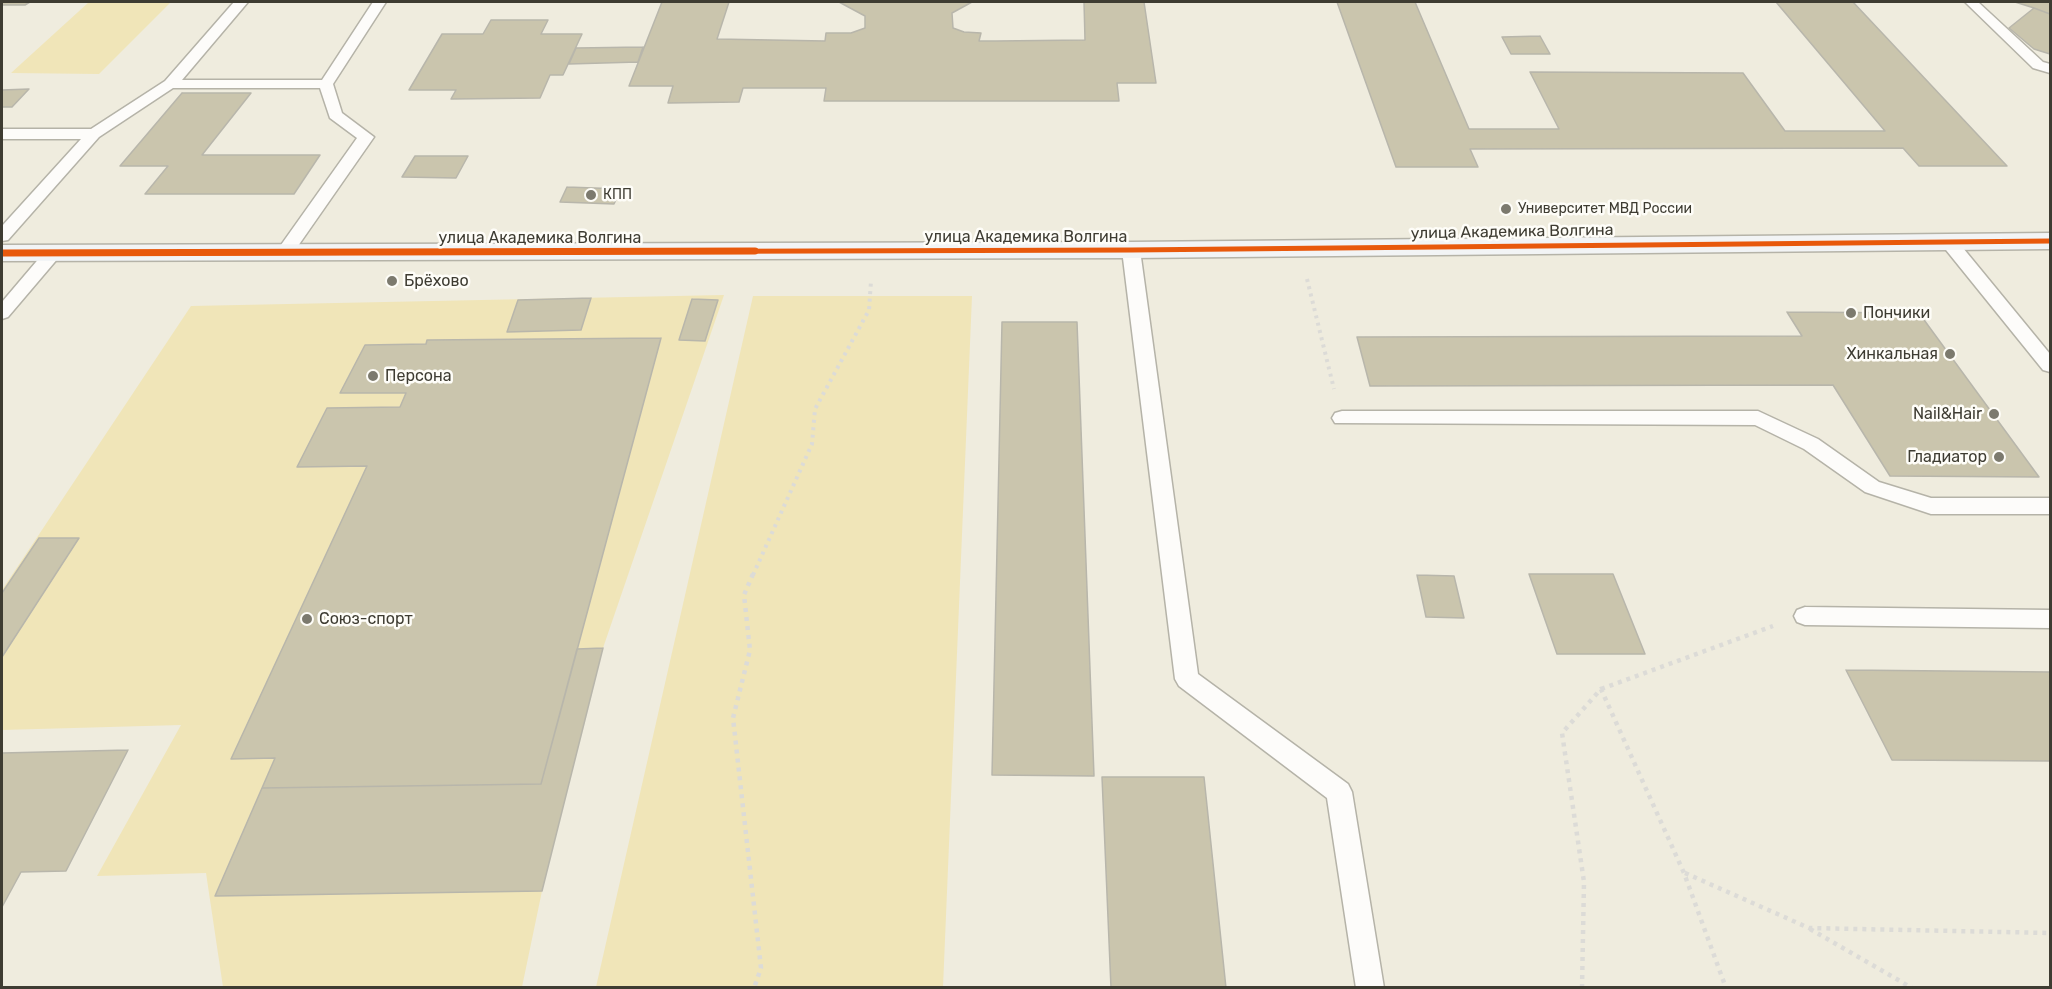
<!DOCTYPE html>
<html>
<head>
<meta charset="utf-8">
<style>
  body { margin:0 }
  #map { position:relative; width:2052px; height:989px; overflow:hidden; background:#efecde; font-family:Rubik,sans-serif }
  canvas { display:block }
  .frame { position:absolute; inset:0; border:3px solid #3e3c32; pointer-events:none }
</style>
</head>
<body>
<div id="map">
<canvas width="2052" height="989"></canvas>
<div class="frame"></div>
</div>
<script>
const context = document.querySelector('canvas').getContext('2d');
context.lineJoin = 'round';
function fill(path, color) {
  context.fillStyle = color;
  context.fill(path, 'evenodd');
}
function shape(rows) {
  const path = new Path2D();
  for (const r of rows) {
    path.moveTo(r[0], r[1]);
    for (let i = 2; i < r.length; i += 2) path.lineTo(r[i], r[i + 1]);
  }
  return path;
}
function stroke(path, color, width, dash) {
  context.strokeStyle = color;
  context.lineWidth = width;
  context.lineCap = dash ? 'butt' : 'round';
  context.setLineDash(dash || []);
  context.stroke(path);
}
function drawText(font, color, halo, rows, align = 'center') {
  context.font = font + ' Rubik,sans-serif';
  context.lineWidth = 5;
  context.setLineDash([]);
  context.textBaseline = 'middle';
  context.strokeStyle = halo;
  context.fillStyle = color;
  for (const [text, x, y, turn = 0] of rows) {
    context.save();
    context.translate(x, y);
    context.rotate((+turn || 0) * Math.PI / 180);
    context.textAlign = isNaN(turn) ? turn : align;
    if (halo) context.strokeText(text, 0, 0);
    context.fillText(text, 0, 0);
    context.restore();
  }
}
const green = shape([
  [89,2,171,2,99,74,11,73],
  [724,295,603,648,542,891,522,987,223,987,206,873,97,876,181,725,2,730,2,590,191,306],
  [753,296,972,296,943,987,596,987]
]);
const building = shape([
  [2,2,30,2,25,5,2,5,2,2],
  [662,2,729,2,717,39,825,41,826,33,851,33,865,28,865,16,839,2,972,2,952,13,953,28,964,32,981,33,979,41,996,41,1085,40,1084,2,1144,2,1156,83,1117,83,1119,101,824,101,826,88,743,88,739,102,668,103,673,86,629,86,662,2],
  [1337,2,1415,2,1469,129,1559,129,1530,72,1743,73,1785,131,1885,131,1776,2,1853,2,2007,166,1919,166,1903,148,1470,149,1478,167,1396,167,1337,2],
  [2015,2,2050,2,2050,14,2034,8,2015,2],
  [2034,8,2050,14,2050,54,2034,49,2009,28,2034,8],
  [491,20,548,20,541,34,582,34,563,75,550,75,540,98,451,99,456,90,409,90,442,34,483,34,491,20],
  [1540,36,1550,54,1511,54,1502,37,1540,36],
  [643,47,638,62,569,64,576,48,643,47],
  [29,89,12,107,2,107,2,90,29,89],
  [182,93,251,93,202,155,320,155,294,194,145,194,168,166,120,166,182,93],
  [415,156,468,156,456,178,402,177,415,156],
  [567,187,621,189,614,204,560,202,567,187],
  [591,298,581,330,507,332,518,300,591,298],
  [692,299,718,300,705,341,679,340,692,299],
  [1787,312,1919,313,2039,477,1890,476,1833,385,1370,386,1357,337,1802,336,1787,312],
  [1002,322,1077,322,1094,776,992,775,1002,322],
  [661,338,541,784,262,788,275,758,231,759,367,466,297,467,327,408,400,407,406,393,340,393,365,345,426,344,427,340,661,338],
  [39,538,79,538,2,657,2,593,39,538],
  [1529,574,1613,574,1645,654,1557,654,1529,574],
  [1417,575,1454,576,1464,618,1426,617,1417,575],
  [603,648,542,891,215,896,262,788,541,784,577,649,603,648],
  [1846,670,2050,672,2050,761,1892,760,1846,670],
  [128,750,66,871,21,872,2,907,2,753,128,750],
  [1102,777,1204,777,1226,988,1111,988,1102,777]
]);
const pathFar1 = shape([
  [1307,279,1334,389],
  [753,575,812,444,815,409,869,310,871,281]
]);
const path = shape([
  [753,574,744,595,750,650,733,718,761,968,754,988],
  [1601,689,1773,626],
  [1685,873,1809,928,2050,933],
  [1810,929,1912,988],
  [1582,988,1584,882,1562,733,1601,689,1684,873,1726,988]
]);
const lane = shape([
  [234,2,248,2,182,80,322,80,373,2,386,2,333,84,342,113,374,137,291,256,279,256,276,252,357,138,330,118,320,88,173,88,99,137,8,240,2,241,2,226,81,139,2,139,2,129,91,129,165,81,234,2],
  [1965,2,1978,2,2043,62,2050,64,2050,73,2033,68,1965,2],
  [1948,236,1954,237,2050,354,2050,372,2043,370,1942,245,1939,241,1948,236],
  [1131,245,1140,250,1198,674,1348,784,1352,792,1384,988,1356,988,1327,798,1179,686,1175,679,1122,250,1131,245],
  [53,248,62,253,59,257,8,317,2,319,2,302,47,249,53,248],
  [1342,411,1758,411,1818,439,1879,482,1931,498,2050,498,2050,514,1931,514,1865,492,1804,449,1755,425,1335,423,1332,418,1335,413,1342,411],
  [1805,607,2050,610,2050,628,1805,625,1797,622,1794,616,1797,610,1805,607]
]);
const secondary = shape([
  [2050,233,2050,249,1131,258,2,261,2,245,1131,242,2050,233]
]);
const cyclewayFar1 = shape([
  [190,253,1131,250,2050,241]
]);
const cycleway = shape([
  [2,253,755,251]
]);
const markers = [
  [591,195,6,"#7c7a6e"],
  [1506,209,6,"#7c7a6e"],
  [392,281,6,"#7c7a6e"],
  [1851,313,6,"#7c7a6e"],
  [1950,354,6,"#7c7a6e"],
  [373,376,6,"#7c7a6e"],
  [1994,414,6,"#7c7a6e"],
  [1999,457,6,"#7c7a6e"],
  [307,619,6,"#7c7a6e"]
];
const farPoinames = [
  ["КПП",603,195],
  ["Университет МВД России",1518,209]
];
const streetNames = [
  ["улица Академика Волгина",1512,232,-1],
  ["улица Академика Волгина",1026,237],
  ["улица Академика Волгина",540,238]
];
const poiNames = [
  ["Брёхово",404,281],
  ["Пончики",1863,313],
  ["Хинкальная",1938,354,"right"],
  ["Персона",385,376],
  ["Nail&Hair",1982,414,"right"],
  ["Гладиатор",1987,457,"right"],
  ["Союз-спорт",319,619]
];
fill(green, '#f0e5b8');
fill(building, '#cac5ad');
stroke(building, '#b8b6ab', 1.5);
stroke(lane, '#b5b3a8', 3);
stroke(secondary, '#b5b3a8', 3);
stroke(pathFar1, '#dcdbd7', 4, [3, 4.5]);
stroke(path, '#dcdbd7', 4.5, [4, 5]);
fill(lane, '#fdfcfa');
fill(secondary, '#f2f4f5');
stroke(cyclewayFar1, '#e8590c', 5);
stroke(cycleway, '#e8590c', 7);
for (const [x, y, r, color] of markers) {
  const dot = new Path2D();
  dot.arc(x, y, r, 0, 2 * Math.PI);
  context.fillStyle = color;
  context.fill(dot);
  stroke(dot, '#fefdf8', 2);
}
drawText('14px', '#3e3c32', '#fefdf8', farPoinames, 'left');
drawText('16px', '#3e3c32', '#fefdf8', streetNames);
drawText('16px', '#3e3c32', '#fefdf8', poiNames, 'left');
</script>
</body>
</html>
